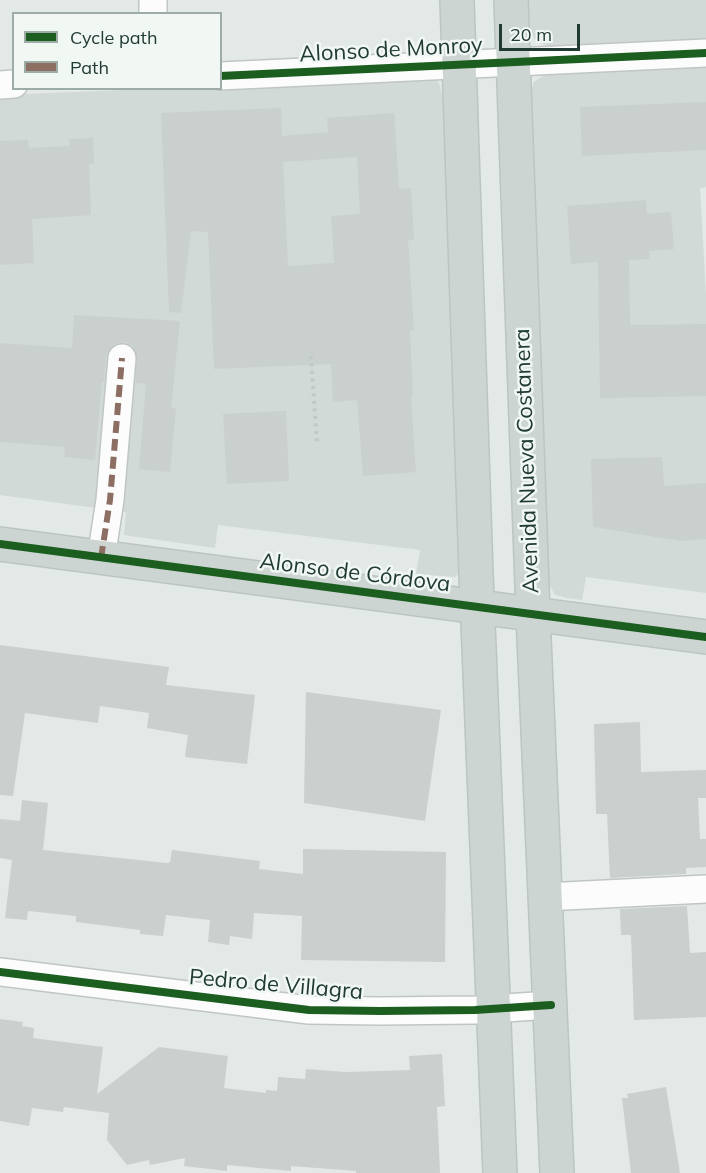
<!DOCTYPE html>
<html>
<head>
<meta charset="utf-8">
<style>
  body { margin:0 }
  #map { position:relative; width:706px; height:1173px; overflow:hidden; background:#e3e9e6; font-family:Mulish,sans-serif }
  canvas { display:block }
  .legend { position:absolute; left:12px; top:12px; width:210px; height:78px; box-sizing:border-box; background:#f1f8f4; border:2px solid #9eaca7; margin:0; padding:8px 10px; list-style:none; font-size:18px; color:#213b34 }
  .legend li { display:flex; align-items:center; gap:12px; height:30px }
  .legend b { width:30px; border:2px solid #9eaca7 }
  .scale { position:absolute; left:499px; top:24px; width:81px; height:27px; box-sizing:border-box; border:3px solid #213b34; border-top:0; padding-left:8px; font-size:18px; line-height:21px; white-space:nowrap; color:#213b34; -webkit-text-stroke:4px #f1f8f4; paint-order:stroke }
</style>
</head>
<body>
<div id="map">
<canvas width="706" height="1173"></canvas>
<ul class="legend">
<li><b style="height:8px;background:#1b5e20"></b>Cycle path</li>
<li><b style="height:8px;background:#8d6e63"></b>Path</li>
</ul>
<div class="scale">20 m</div>
</div>
<script>
const context = document.querySelector('canvas').getContext('2d');
context.lineJoin = 'round';
function fill(path, color) {
  context.fillStyle = color;
  context.fill(path, 'evenodd');
}
function shape(rows) {
  const path = new Path2D();
  for (const r of rows) {
    path.moveTo(r[0], r[1]);
    for (let i = 2; i < r.length; i += 2) path.lineTo(r[i], r[i + 1]);
  }
  return path;
}
function stroke(path, color, width, dash) {
  context.strokeStyle = color;
  context.lineWidth = width;
  context.lineCap = dash ? 'butt' : 'round';
  context.setLineDash(dash || []);
  context.stroke(path);
}
function drawText(font, color, halo, rows, align = 'center') {
  context.font = font + ' Mulish,sans-serif';
  context.lineWidth = 5;
  context.setLineDash([]);
  context.textBaseline = 'middle';
  context.strokeStyle = halo;
  context.fillStyle = color;
  for (const [text, x, y, turn = 0] of rows) {
    context.save();
    context.translate(x, y);
    context.rotate((+turn || 0) * Math.PI / 180);
    context.textAlign = isNaN(turn) ? turn : align;
    if (halo) context.strokeText(text, 0, 0);
    context.fillText(text, 0, 0);
    context.restore();
  }
}
const built = shape([
  [525,0,706,0,706,39,549,46,538,42,530,33,525,17],
  [706,65,706,187,700,188,706,296,706,593,586,577,582,600,567,598,555,595,548,582,531,92,534,82,550,71],
  [433,78,439,83,444,103,466,555,464,569,455,577,416,574,420,550,218,525,215,548,124,535,126,512,0,495,0,95,148,89,220,88]
]);
const building = shape([
  [706,102,706,150,582,156,580,107],
  [281,108,282,136,328,132,327,118,394,113,399,189,411,188,414,240,408,240,414,330,410,330,413,397,411,397,416,472,363,476,357,400,333,402,331,364,214,369,208,232,191,231,181,313,169,312,161,113],
  [357,157,360,214,331,216,334,263,288,266,283,162],
  [93,138,94,163,89,164,91,215,32,219,34,263,0,265,0,141,28,140,29,148,70,146,69,139],
  [646,200,647,214,671,212,674,249,649,251,650,259,629,260,630,325,706,324,706,396,600,398,598,262,571,264,567,206],
  [74,315,180,321,171,408,176,408,170,472,139,469,146,384,136,383,136,352,131,345,124,342,115,344,109,350,106,356,104,382,102,382,95,460,64,457,65,447,0,442,0,343,72,348],
  [286,411,289,481,227,484,223,414],
  [662,457,664,486,706,483,706,539,681,541,593,527,591,459],
  [0,645,169,667,166,685,255,695,247,764,185,757,188,735,147,728,149,713,100,706,98,723,25,713,13,796,0,795],
  [306,692,441,710,425,821,304,803],
  [640,722,641,772,706,770,706,798,698,798,700,839,706,839,706,867,686,868,686,874,610,878,607,814,596,814,594,724],
  [22,800,48,803,43,850,167,863,170,862,172,850,260,861,259,869,303,874,303,849,446,852,445,962,301,960,302,916,254,913,252,939,230,936,229,945,208,942,210,920,166,915,163,936,140,934,140,930,76,922,76,916,28,911,27,920,5,918,12,860,0,858,0,819,20,821],
  [687,906,690,953,706,952,706,1017,634,1020,631,935,621,935,620,909],
  [0,1019,23,1022,22,1026,34,1028,33,1038,103,1047,97,1094,159,1047,228,1056,224,1088,266,1093,266,1090,277,1091,278,1077,305,1079,306,1069,345,1072,410,1070,409,1056,442,1054,445,1106,437,1107,440,1173,356,1173,356,1171,291,1166,291,1171,227,1165,227,1171,184,1166,185,1158,150,1165,149,1160,127,1165,107,1140,109,1113,64,1107,63,1112,32,1108,29,1126,0,1121],
  [666,1087,680,1173,631,1173,622,1098,628,1098,627,1094]
]);
const path = shape([
  [311,356,317,443]
]);
const minor = shape([
  [153,0,153,14],
  [220,76,706,53],
  [0,85,14,84],
  [101,558,110,500,122,358],
  [545,897,706,889],
  [0,972,309,1010,380,1011,475,1010,551,1005]
]);
const major = shape([
  [457,0,476,573,500,1173],
  [511,0,533,614,557,1173],
  [0,544,706,637]
]);
const quiet = shape([
  [101,558,110,500,122,358]
]);
const cycleway = shape([
  [220,76,706,53],
  [0,544,706,637],
  [0,972,309,1010,380,1011,475,1010,551,1005]
]);
const streetNames = [
  ["Alonso de Monroy",391,50,-3],
  ["Avenida Nueva Costanera",527,461,-92],
  ["Alonso de Córdova",355,573,7],
  ["Pedro de Villagra",276,985,5]
];
fill(built, '#d1dad6');
fill(building, '#cad0cd');
stroke(minor, '#c0c6c3', 30);
stroke(major, '#bcc5c2', 36);
stroke(path, '#c0c9c5', 4, [3, 4.5]);
stroke(minor, '#fbfcfb', 27);
stroke(major, '#cdd5d2', 33);
stroke(quiet, '#8d6e63', 6, [12, 6]);
stroke(cycleway, '#1b5e20', 8);
drawText('22px', '#213b34', '#f1f8f4', streetNames);
</script>
</body>
</html>
